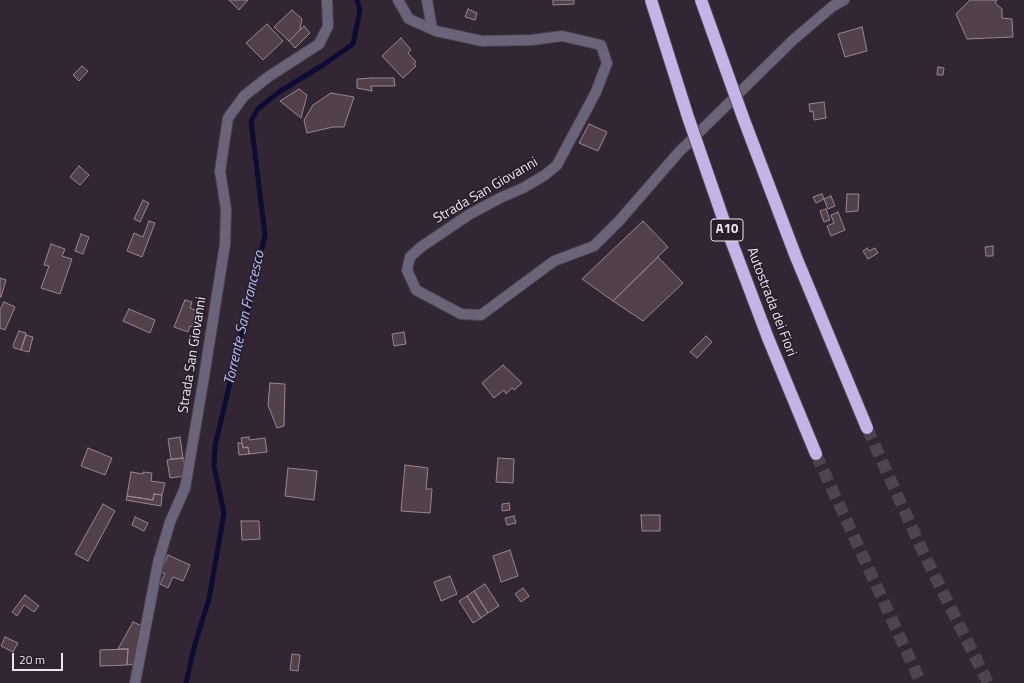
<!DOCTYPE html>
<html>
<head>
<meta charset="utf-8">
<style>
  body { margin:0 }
  #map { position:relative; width:1024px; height:683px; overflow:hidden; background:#322634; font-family:"Titillium Web",sans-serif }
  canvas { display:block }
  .scale { position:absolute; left:12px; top:653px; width:51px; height:18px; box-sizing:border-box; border:2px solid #ece5ee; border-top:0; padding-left:5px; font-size:12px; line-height:14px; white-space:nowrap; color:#ece5ee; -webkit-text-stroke:3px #281d2a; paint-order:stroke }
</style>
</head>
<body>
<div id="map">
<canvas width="1024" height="683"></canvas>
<div class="scale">20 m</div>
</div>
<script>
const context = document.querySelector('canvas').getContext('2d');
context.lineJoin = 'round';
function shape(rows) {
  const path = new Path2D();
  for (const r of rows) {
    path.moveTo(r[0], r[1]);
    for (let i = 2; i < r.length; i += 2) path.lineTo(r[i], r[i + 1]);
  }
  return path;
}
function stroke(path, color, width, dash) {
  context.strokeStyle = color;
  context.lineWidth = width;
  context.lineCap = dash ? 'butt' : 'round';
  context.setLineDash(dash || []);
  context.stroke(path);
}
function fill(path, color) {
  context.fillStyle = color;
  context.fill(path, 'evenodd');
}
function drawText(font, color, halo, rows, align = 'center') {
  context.font = font + ' "Titillium Web",sans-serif';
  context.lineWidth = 3;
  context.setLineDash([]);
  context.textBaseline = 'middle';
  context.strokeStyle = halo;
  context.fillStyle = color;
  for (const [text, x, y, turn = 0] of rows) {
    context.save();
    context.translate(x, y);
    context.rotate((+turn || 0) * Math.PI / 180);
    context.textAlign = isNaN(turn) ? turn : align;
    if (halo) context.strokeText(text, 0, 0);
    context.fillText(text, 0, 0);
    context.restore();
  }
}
const stream = shape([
  [186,683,195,644,209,599,224,513,214,466,215,446,265,235,251,121,258,109,279,92,323,65,353,44,360,10,357,0]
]);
const building = shape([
  [229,0,248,0,239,10,229,0],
  [553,0,574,0,574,4,553,5,553,0],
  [970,0,997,0,995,3,1002,9,1002,18,1012,19,1013,37,967,39,956,14,970,0],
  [468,9,477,13,475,20,465,17,468,9],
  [292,10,302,19,300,30,289,41,274,27,292,10],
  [267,24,283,41,263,60,246,43,267,24],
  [304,26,310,33,295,48,289,41,304,26],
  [862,27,867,51,845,57,838,34,862,27],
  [401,38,411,50,408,53,416,62,414,64,416,66,403,78,382,56,401,38],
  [82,66,88,71,79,81,73,75,82,66],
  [938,67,944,68,943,75,937,75,938,67],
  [372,78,394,78,395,86,371,86,372,91,357,88,357,79,372,78],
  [299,89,307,95,301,118,280,101,299,89],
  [331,93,354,97,344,127,333,127,307,133,304,120,313,105,331,93],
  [824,102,826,118,814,120,813,111,810,112,809,104,824,102],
  [589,124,607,132,598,151,579,143,589,124],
  [79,166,89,175,80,185,70,177,79,166],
  [822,194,824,199,816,203,813,197,822,194],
  [847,194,859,194,858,211,846,212,847,194],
  [831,196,835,206,828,209,824,199,831,196],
  [143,200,149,203,140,222,134,219,143,200],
  [826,209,830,220,824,222,820,211,826,209],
  [838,212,845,230,831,236,827,226,834,223,831,215,838,212],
  [149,221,155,223,142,257,127,251,134,233,143,237,149,221],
  [643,221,668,247,613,301,582,279,643,221],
  [81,234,89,237,83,254,75,251,81,234],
  [51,244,65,249,62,256,72,259,60,294,41,288,49,266,44,265,51,244],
  [993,246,993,256,986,256,985,247,993,246],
  [867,248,869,251,875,248,878,253,868,259,863,251,867,248],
  [658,257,683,283,643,321,613,301,658,257],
  [0,278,6,280,1,297,0,297,0,278],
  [185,300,192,302,190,308,203,313,196,328,190,326,188,332,174,327,185,300],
  [4,302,15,307,5,330,0,328,0,310,4,302],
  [129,309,155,320,150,333,123,321,129,309],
  [19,331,26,333,21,350,14,348,13,345,19,331],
  [404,332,406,344,394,346,392,334,404,332],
  [26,335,33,337,29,352,21,350,26,335],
  [706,336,712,342,697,358,690,352,706,336],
  [503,365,522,383,514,390,512,388,506,394,504,390,494,398,482,383,503,365],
  [270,383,285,384,284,426,277,428,268,405,270,383],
  [180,437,183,458,171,459,168,439,180,437],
  [249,437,249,440,265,438,267,452,249,454,248,447,243,448,241,438,249,437],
  [238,443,242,443,243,448,248,447,249,454,239,455,238,443],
  [88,448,112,458,105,475,81,466,88,448],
  [183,458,185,476,170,478,167,460,183,458],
  [498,458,514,459,513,483,496,482,498,458],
  [405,465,428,468,426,489,432,489,430,513,401,511,405,465],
  [288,468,317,471,314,500,285,496,288,468],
  [131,472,143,474,143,472,152,473,151,481,165,483,162,495,154,494,153,500,127,496,131,472],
  [154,494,162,495,161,506,126,500,127,496,153,500,154,494],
  [509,503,510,510,502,511,502,504,509,503],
  [103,504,115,511,88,561,75,554,103,504],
  [641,515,660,515,660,531,642,531,641,515],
  [514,516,516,523,507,525,505,518,514,516],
  [135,517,148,523,144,531,132,525,135,517],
  [241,521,259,521,260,539,242,540,241,521],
  [510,550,518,576,501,582,493,556,510,550],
  [168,555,190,565,183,581,173,577,168,588,160,584,165,574,160,572,168,555],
  [450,576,457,594,441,601,434,582,450,576],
  [485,584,499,606,488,613,474,591,485,584],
  [523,588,529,596,521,602,515,594,523,588],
  [474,591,488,613,481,618,467,596,474,591],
  [25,595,39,606,34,612,24,605,17,616,12,612,25,595],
  [467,596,481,618,473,623,459,601,467,596],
  [133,622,142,626,135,664,127,665,128,649,118,649,133,622],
  [5,637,18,643,13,652,1,646,5,637],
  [128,649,127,665,100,666,100,650,128,649],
  [292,654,300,655,298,671,290,670,292,654]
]);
const highwayTunnel = shape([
  [867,428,924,554,988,683],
  [816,454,921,683]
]);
const minor = shape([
  [398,0,409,19,436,31,482,41,531,40,562,36,601,45,607,63,596,92,557,165,545,175,523,188,502,197,470,214,421,247,410,257,407,270,416,290,461,314,481,315,554,261,594,246,619,221,679,152,793,40,833,6,844,0],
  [427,0,432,29],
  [135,683,158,563,170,522,185,488,203,383,225,244,226,209,220,171,228,118,244,96,268,77,319,44,328,26,327,0]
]);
const highwayBridge = shape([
  [651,0,688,117,726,227,768,338,816,454],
  [701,0,744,120,796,257,867,428]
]);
const shields = [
  [727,230,32]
];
const shieldNames = [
  ["A10",727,230]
];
const streetNames = [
  ["Strada San Giovanni",486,191,-30],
  ["Autostrada dei Fiori",771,302,69],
  ["Strada San Giovanni",193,355,-81]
];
const waterNames = [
  ["Torrente San Francesco",245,318,-77]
];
stroke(stream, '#0e0c33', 5);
fill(building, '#52414b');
stroke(building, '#9a8691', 1);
stroke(highwayTunnel, '#4e4350', 12, [12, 6]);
stroke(minor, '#4c414e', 12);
stroke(minor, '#6b6479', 10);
stroke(highwayBridge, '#4c414e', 14, []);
stroke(highwayBridge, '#c4b3e7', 12);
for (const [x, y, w] of shields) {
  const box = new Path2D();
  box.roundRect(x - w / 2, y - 11, w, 22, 3);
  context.fillStyle = '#281d2a';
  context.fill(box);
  stroke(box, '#ece5ee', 1);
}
drawText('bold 13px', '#ece5ee', null, shieldNames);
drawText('14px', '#ece5ee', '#281d2a', streetNames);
drawText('italic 15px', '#b5bef8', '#281d2a', waterNames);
</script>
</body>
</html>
